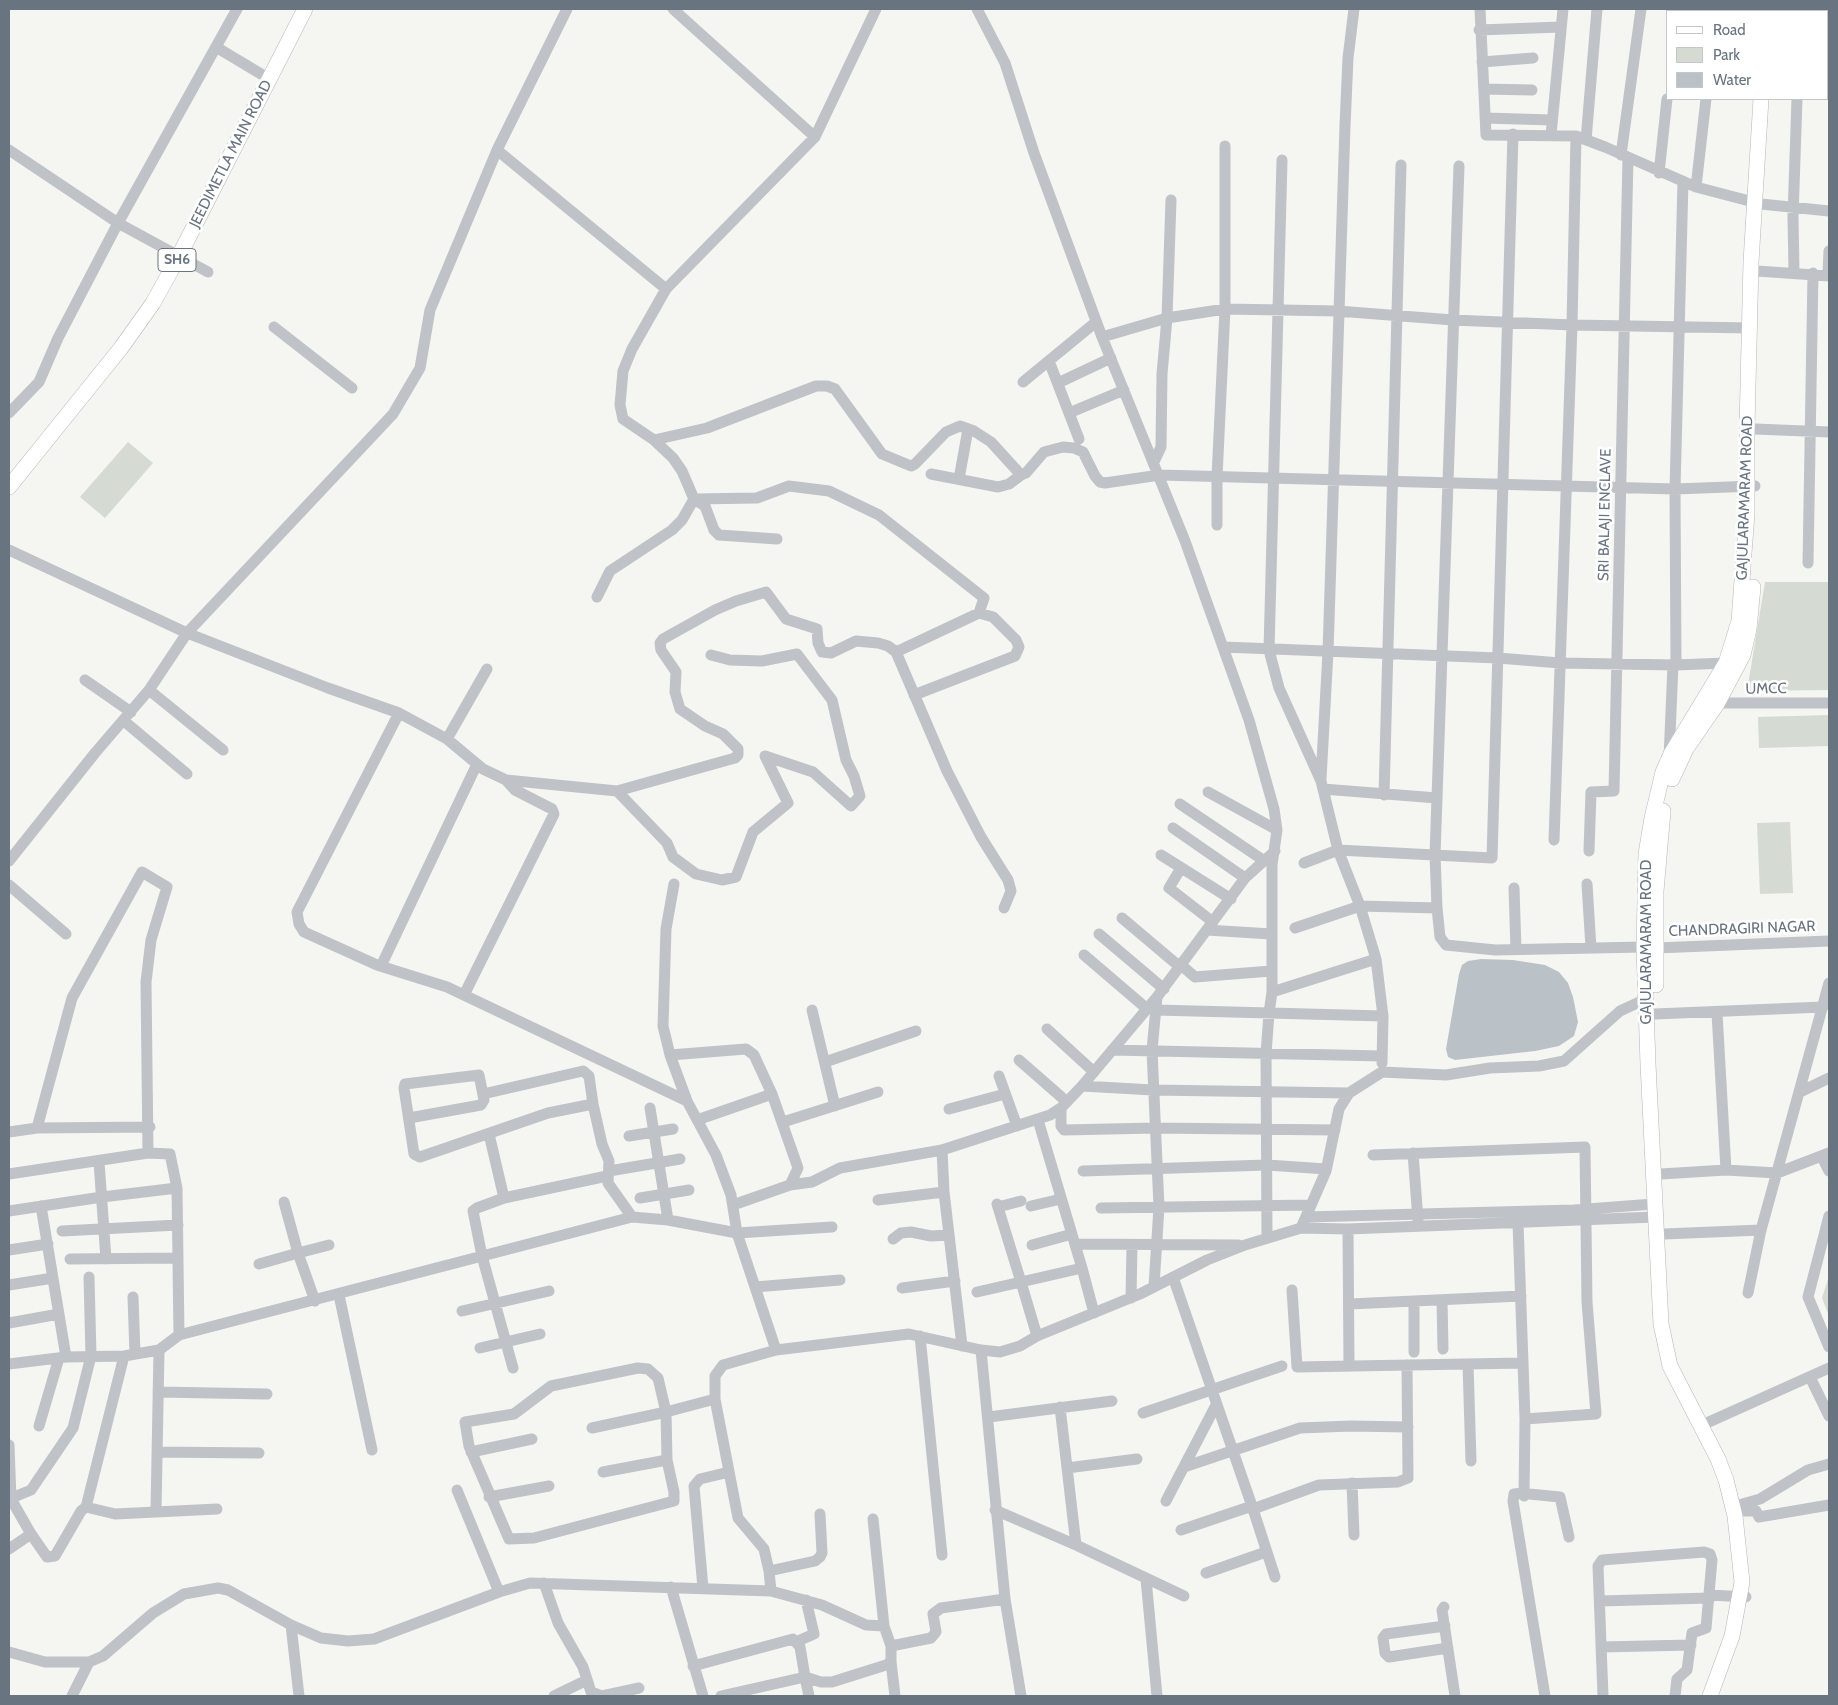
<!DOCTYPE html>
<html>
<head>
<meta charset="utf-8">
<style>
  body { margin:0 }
  #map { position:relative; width:1838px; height:1705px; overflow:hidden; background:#f5f5f2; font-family:Cabin,sans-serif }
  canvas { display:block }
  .frame { position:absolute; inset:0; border:10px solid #687480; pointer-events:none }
  .legend { position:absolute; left:1666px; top:10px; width:162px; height:90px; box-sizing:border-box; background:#fff; border:1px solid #c3c7cc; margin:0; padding:6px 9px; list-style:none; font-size:15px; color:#687480 }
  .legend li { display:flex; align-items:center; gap:10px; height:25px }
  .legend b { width:25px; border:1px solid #c3c7cc }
</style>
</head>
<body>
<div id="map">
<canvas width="1838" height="1705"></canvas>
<div class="frame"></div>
<ul class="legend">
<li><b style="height:6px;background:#fff"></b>Road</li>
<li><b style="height:14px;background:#d5dad2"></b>Park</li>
<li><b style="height:14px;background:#bac2c8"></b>Water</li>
</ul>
</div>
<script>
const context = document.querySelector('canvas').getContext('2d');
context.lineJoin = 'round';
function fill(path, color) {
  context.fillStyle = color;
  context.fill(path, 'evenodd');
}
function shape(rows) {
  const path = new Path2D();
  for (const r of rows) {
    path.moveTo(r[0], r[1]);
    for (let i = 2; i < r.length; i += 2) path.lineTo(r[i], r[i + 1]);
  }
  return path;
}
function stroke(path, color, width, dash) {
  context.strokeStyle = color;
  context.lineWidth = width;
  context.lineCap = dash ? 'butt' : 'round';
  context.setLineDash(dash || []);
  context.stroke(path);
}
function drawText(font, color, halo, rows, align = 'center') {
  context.font = font + ' Cabin,sans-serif';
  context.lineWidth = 5;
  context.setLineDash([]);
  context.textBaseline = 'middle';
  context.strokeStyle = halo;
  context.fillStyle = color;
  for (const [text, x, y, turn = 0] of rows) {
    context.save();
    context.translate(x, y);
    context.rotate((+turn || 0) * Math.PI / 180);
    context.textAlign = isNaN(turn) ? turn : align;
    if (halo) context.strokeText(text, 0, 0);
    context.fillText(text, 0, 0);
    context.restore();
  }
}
const green = shape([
  [128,442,153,463,105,518,80,497],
  [1765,582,1829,582,1829,690,1747,691],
  [1829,715,1829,746,1759,748,1758,717],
  [1790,822,1793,893,1760,894,1757,823],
  [1829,1276,1829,1316,1822,1298]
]);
const water = shape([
  [1481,959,1513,960,1545,965,1559,972,1568,983,1573,997,1578,1022,1574,1036,1559,1046,1535,1051,1455,1060,1448,1057,1446,1049,1459,974,1462,965,1468,961]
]);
const minor = shape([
  [673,9,815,137],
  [977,9,1005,63,1034,153,1102,337,1185,541,1249,720,1274,809,1277,830,1272,865,1272,992,1269,1013,1266,1054,1267,1238],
  [1480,9,1486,135,1576,136,1605,147,1696,187,1761,204,1829,211],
  [1696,9,1702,11],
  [1676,11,1677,9],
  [1716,11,1716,9],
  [1799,11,1799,9],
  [1829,21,1829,24],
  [1479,30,1561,27],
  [216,47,261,74],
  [1482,62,1533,58],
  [1827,74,1829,75],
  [1484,89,1532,90],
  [1485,118,1552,120],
  [1551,135,1563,9],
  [1586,140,1597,9],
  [9,150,118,223,208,272],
  [497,150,666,289,815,137,876,9],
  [1621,155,1641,9],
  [1659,173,1667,99],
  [1696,187,1706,99],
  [1757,271,1829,276],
  [1794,272,1793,217,1797,99],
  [1828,275,1829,251],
  [666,289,632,349,623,371,620,405,623,419,654,440,673,458,682,471,694,499,705,506,714,530,719,535,777,539],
  [274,327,352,388],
  [1102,337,1167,318,1225,309,1338,311,1453,320,1572,325,1751,328],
  [1049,361,1079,439],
  [1023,382,1096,322],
  [1058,383,1111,358],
  [9,413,39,382,58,338,118,223,237,9],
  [1069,413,1124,390],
  [1755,429,1829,432],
  [654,440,707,428,816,386,827,386,835,389,882,454,911,466,915,464,946,432,960,426,974,431,991,442,1021,475,1026,473,1044,452,1063,447,1074,448,1083,452,1095,476,1100,482,1105,483,1160,475,1675,489,1755,486],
  [1154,462,1161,447,1162,374,1167,318,1171,200],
  [931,474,998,487,1009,484,1021,475],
  [959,479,968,429],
  [1217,525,1217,477,1225,309,1225,146],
  [9,550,187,633,328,688,399,713,447,739,483,769,506,780,617,791,667,843,673,857,696,874,722,880,736,877,753,832,788,803,765,756,813,772,851,806,860,796,854,776,846,760,832,700,797,654,762,661,730,660,711,655],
  [1808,563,1813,273],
  [597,597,610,571,672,530,682,520,694,499,757,498,789,486,829,491,879,515,984,598,979,613],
  [1224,647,1498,658,1560,663,1676,665,1726,663],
  [896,652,979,613,993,617,1016,640,1019,647,1015,656,914,695],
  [1676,665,1675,489,1683,181],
  [85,680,131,712],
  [149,690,223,750],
  [1710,703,1829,703],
  [399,713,297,912,299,924,304,932,377,965,447,987,687,1101],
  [124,721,187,774],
  [447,739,487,669],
  [1669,758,1673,665],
  [1321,779,1328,652,1345,126,1348,58,1354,9],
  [1323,789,1437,798],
  [617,791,735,758,738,755,738,749,723,734,705,726,680,709,675,692,676,672,661,650,660,643,663,639,715,610,736,601,766,592,786,619,817,629,818,643,822,652,831,653,856,641,878,643,888,646,896,652,947,771,981,837,1008,880,1011,891,1004,908],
  [1208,792,1277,830],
  [1384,795,1401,165],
  [1180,804,1263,860],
  [1173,828,1245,878],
  [1554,840,1572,325,1576,136],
  [1589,851,1591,792,1614,791,1628,157],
  [1161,855,1231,899],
  [9,861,95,753,149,690,187,633,393,414,420,368,430,310,497,150,567,9],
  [1304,863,1338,850,1492,858,1513,134],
  [1181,868,1169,888,1213,922],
  [674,884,666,929,663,1026,670,1055,687,1101,716,1155,731,1195,737,1233,776,1350],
  [1587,884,1591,948],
  [9,885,66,934],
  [1514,888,1516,950],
  [1437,908,1440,937,1446,945,1495,950,1644,947],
  [1122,918,1180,967],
  [1295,928,1360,906,1437,908,1435,855,1459,166],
  [1207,930,1271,934],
  [1099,934,1164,989],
  [1656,948,1829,941],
  [1084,955,1146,1008],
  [1376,959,1383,1016,1382,1063],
  [1181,965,1195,977,1271,971],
  [381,966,477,764],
  [1272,992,1376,959,1360,906,1338,850,1321,781,1279,688,1269,650,1282,160],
  [464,995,554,814,552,809,515,790,506,780],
  [812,1010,835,1106],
  [1156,1010,1383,1016],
  [1717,1013,1726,1170],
  [1655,1014,1823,1007],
  [1047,1029,1094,1072],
  [1112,1050,1382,1056],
  [670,1055,746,1049,754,1055,772,1094,798,1168,790,1185,733,1205],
  [1019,1060,1067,1102],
  [825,1062,916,1031],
  [999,1076,1017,1126],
  [1082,1086,1153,1090,1349,1093],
  [1800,1092,1829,1078],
  [483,1094,583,1071,589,1076,593,1104],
  [650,1108,668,1220],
  [1061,1108,1061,1126,1064,1130,1154,1128,1335,1130],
  [949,1109,1005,1094],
  [409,1118,481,1105,484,1100,479,1075,405,1084,404,1088,414,1154,420,1157,548,1113,593,1104,602,1144,609,1161,608,1183,632,1217],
  [697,1120,772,1094],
  [783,1122,878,1092],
  [37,1128,72,998,142,872,167,887,151,940,146,982,148,1153],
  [9,1132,37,1128,150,1127],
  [489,1134,504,1198],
  [629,1136,673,1129],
  [942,1150,944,1192,962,1346],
  [1413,1153,1418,1220],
  [1373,1155,1585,1147,1587,1302,1596,1414,1525,1419],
  [1822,1157,1829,1171],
  [99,1162,106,1259],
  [609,1171,680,1159],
  [1083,1171,1267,1165,1326,1169],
  [9,1174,148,1153,170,1154,177,1188,179,1335],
  [1661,1174,1726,1170,1777,1173,1829,1153],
  [790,1185,812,1182,840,1168,942,1150,1050,1115,1061,1108,1082,1086,1157,997],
  [640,1198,689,1190],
  [878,1200,944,1192],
  [284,1202,298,1253,329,1245],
  [41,1206,66,1357],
  [1031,1206,1061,1199],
  [998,1207,1021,1201],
  [1101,1208,1311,1205],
  [9,1211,102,1197,177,1188],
  [1829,1216,1808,1297,1829,1347],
  [1306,1217,1574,1210,1654,1204],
  [1518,1223,1525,1419,1524,1496],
  [1301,1228,1348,1229,1655,1217],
  [1348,1229,1349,1366],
  [62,1231,178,1225],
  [1664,1234,1761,1230],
  [893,1239,901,1233,911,1232,931,1236,949,1235],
  [1075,1244,1239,1245],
  [1032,1245,1072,1234],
  [9,1250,48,1244],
  [70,1259,178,1258],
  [259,1264,298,1253,315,1301],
  [1082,1268,1094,1313],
  [1173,1277,1253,1509,1319,1485,1398,1482,1408,1478,1407,1365],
  [9,1285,53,1278],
  [1154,1286,1159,1207,1152,1050,1157,997,1245,878,1275,851],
  [755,1287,840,1280],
  [902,1288,955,1281],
  [1292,1290,1297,1367,1523,1363],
  [977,1292,1021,1282,997,1204],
  [1748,1293,1761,1230,1829,983],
  [339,1295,372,1450],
  [133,1297,135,1354],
  [1131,1298,1132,1245],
  [1442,1300,1443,1349],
  [1350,1304,1521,1296],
  [462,1311,549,1291],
  [9,1323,59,1314],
  [920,1336,942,1555],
  [1037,1336,1021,1282,1082,1268,1038,1120],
  [480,1348,540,1334],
  [981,1350,1005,1599,1021,1696],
  [1414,1352,1414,1301],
  [9,1364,66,1357,124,1356,159,1350,179,1335,632,1217,668,1220,737,1233,832,1227],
  [1468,1364,1471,1461],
  [513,1368,482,1256,473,1211,477,1208,504,1198,607,1176],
  [1810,1377,1829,1416],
  [158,1392,267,1394],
  [1060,1407,1076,1545],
  [1143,1413,1282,1366],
  [989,1417,1112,1401],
  [39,1426,59,1358],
  [1700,1426,1829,1368],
  [592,1428,666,1412,667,1460,674,1492,674,1501,534,1538,509,1539,469,1446,465,1422,514,1414,551,1386,638,1368,648,1369,658,1378,666,1412,715,1399],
  [9,1445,11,1499,31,1534,47,1557,55,1556,81,1511,86,1507,115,1514,217,1509],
  [157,1452,259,1453],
  [471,1452,532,1439],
  [1184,1467,1300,1428,1351,1426,1408,1427],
  [1067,1468,1137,1459],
  [603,1472,667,1460],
  [1352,1483,1354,1535],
  [457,1490,499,1592],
  [1524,1493,1514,1494,1513,1501,1545,1696],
  [1529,1494,1560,1497,1569,1537],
  [489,1497,549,1486],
  [9,1499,31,1490,73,1428,91,1356,89,1277],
  [1166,1501,1216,1405],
  [1739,1505,1760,1499,1808,1470,1829,1464],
  [86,1507,124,1356],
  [1253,1509,1275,1577],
  [995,1510,1076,1545,1184,1596],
  [156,1511,159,1350],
  [1741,1511,1756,1511,1759,1517,1829,1505],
  [873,1519,884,1626,891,1646],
  [1181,1530,1252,1506],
  [9,1549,31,1534],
  [769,1571,815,1561,820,1557,822,1553,820,1514],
  [1206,1573,1266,1552],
  [1146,1579,1157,1696],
  [544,1583,558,1623,583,1667,591,1692,602,1696,639,1688],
  [671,1587,703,1696],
  [703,1588,694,1486,700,1479,729,1472],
  [771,1591,769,1571,764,1549,738,1518,715,1399,715,1376,723,1365,776,1350,909,1334,981,1350,1000,1352,1020,1346,1037,1336,1140,1294,1207,1260,1245,1245,1301,1228,1326,1171,1339,1109,1349,1093,1382,1072,1446,1075,1490,1068,1539,1066,1564,1061,1620,1011,1646,999],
  [1710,1595,1746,1597],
  [1600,1601,1710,1598],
  [1444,1607,1442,1610,1455,1696],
  [291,1625,299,1696],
  [1445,1626,1386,1634,1383,1638,1385,1653,1389,1657,1448,1648],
  [798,1641,814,1634,806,1600],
  [1601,1647,1691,1645],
  [9,1652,45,1662,89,1662,103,1656,153,1613,184,1594,218,1588,228,1590,291,1625,321,1638,348,1641,374,1639,499,1592,530,1583,771,1591,822,1605,866,1625,884,1626],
  [693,1666,793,1639,800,1647,805,1677,821,1682,832,1682,886,1665,891,1662],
  [72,1696,89,1662],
  [554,1696,587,1680],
  [721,1696,805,1677,809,1696],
  [895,1696,891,1662,891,1646,931,1638,936,1632,933,1614,941,1608,1005,1599],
  [1603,1696,1598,1566,1602,1560,1704,1552,1710,1554,1712,1560,1706,1628,1692,1633,1687,1670,1677,1679,1675,1696]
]);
const major = shape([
  [1756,9,1757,11],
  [9,487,121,348,153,303,179,256,305,9],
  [1672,779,1686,749,1717,704,1743,655,1749,629,1753,587],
  [1656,985,1656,891,1663,811],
  [1710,1696,1732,1636,1742,1582,1735,1516,1726,1480,1718,1459,1670,1366,1661,1324,1648,1064,1644,947,1646,854,1652,818,1663,772,1671,754,1726,663,1739,621,1747,513,1747,427,1751,262,1761,99]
]);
const shields = [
  [177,260,38]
];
const shieldNames = [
  ["SH6",177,260]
];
const streetNames = [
  ["JEEDIMETLA MAIN ROAD",231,154,-63],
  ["GAJULARAMARAM ROAD",1745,498,-88],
  ["SRI BALAJI ENCLAVE",1605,515,-89],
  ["UMCC",1766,689,-1],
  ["CHANDRAGIRI NAGAR",1742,929,-2],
  ["GAJULARAMARAM ROAD",1647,942,-90]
];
fill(green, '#d5dad2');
fill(water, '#bac2c8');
stroke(major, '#b3b6ba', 16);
stroke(minor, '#bfc2c6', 11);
stroke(major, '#fff', 15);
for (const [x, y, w] of shields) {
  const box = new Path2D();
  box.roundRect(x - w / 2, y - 11.5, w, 23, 4);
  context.fillStyle = '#fff';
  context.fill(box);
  stroke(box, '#687480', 1);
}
drawText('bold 14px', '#687480', null, shieldNames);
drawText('15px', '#687480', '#fff', streetNames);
</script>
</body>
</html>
